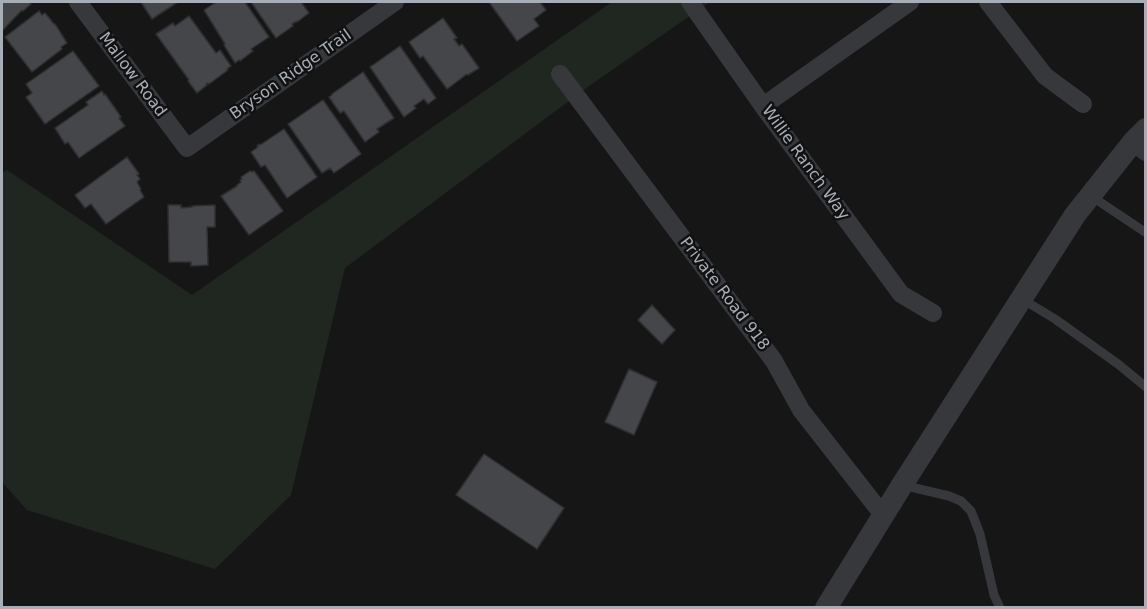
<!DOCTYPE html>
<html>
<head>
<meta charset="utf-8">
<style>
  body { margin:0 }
  #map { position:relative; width:1147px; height:609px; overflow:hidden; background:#161617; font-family:"DejaVu Sans",sans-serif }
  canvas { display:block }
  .frame { position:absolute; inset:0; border:3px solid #a8aeb6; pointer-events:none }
</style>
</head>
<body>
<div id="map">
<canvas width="1147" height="609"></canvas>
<div class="frame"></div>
</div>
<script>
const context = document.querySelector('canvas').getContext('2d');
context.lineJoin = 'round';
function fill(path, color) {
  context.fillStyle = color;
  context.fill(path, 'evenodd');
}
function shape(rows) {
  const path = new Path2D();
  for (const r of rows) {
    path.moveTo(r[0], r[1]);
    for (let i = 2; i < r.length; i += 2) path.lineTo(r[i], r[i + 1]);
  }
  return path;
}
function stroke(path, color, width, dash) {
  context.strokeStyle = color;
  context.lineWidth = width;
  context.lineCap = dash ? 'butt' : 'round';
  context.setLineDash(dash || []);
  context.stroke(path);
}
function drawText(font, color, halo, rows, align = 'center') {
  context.font = font + ' "DejaVu Sans",sans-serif';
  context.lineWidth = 5;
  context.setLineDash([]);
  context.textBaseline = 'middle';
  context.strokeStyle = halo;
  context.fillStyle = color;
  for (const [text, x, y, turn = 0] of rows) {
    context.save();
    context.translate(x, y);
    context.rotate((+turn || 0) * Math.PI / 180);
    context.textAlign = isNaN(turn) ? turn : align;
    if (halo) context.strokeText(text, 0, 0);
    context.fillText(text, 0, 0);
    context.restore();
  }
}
const green = shape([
  [612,2,710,2,589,86,345,268,291,495,215,569,27,510,2,482,2,173,7,170,192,295]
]);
const building = shape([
  [2,2,29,2,31,4,23,11,22,10,2,31,2,2],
  [141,2,178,2,152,19,141,2],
  [216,2,245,2,269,37,251,49,253,51,240,61,239,60,235,63,224,45,225,44,204,10,216,2],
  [251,2,301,2,309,13,297,22,297,21,292,24,293,26,276,38,251,2],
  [489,2,540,2,546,10,534,19,539,26,517,41,489,2],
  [39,11,42,15,45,13,54,24,55,24,67,43,61,47,62,49,32,72,5,37,39,11],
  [189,16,216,53,220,50,231,66,227,69,228,70,209,84,208,83,206,84,207,85,197,93,188,81,189,80,156,34,173,23,175,26,189,16],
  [443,18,457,38,454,39,459,46,462,44,479,68,468,75,467,74,447,89,423,56,420,58,409,42,443,18],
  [400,46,436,98,428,104,424,99,414,106,416,108,404,117,370,67,400,46],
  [73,51,99,86,45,124,26,97,32,93,26,84,73,51],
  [363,72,394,118,377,129,379,132,365,142,344,111,340,113,329,97,332,95,332,94,363,72],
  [102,91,104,95,105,94,121,117,119,118,125,126,79,158,68,142,65,144,55,128,88,105,86,102,102,91],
  [323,100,361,154,334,173,330,168,322,173,288,124,323,100],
  [284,129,317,177,287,198,265,165,261,167,251,152,258,147,257,146,259,144,260,145,284,129],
  [127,157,139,174,137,175,140,179,137,182,141,189,140,190,144,197,106,224,91,204,85,208,75,195,127,157],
  [250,171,252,172,254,171,283,211,249,235,221,196,237,186,237,185,241,182,240,180,242,179,241,177,250,171],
  [168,205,181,205,181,208,192,207,192,206,215,205,215,227,207,227,208,265,191,266,191,262,169,262,168,205],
  [652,305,675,330,662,344,638,320,652,305],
  [629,369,657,382,634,435,605,422,629,369],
  [484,454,564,508,537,549,456,495,484,454]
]);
const service = shape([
  [1091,196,1145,232,1146,231],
  [1022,299,1055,319,1118,364,1146,387],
  [902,485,949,496,961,501,971,511,980,534,994,595,1000,608]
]);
const minor = shape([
  [78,2,187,148,395,2],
  [690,2,763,106,901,294,933,313],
  [988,2,1045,76,1083,104],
  [560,74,774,361,801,410,883,515],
  [763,106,910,2],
  [1133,142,1146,152]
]);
const tertiary = shape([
  [826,608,902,485,1075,215,1133,142,1146,129]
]);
const streetNames = [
  ["Mallow Road",132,75,53],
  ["Bryson Ridge Trail",291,75,-35],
  ["Willie Ranch Way",805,163,54],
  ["Private Road 918",724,294,53]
];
fill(green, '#202720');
fill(building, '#45464a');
stroke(building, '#303033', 1.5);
stroke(service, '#37383c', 9);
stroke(minor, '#37383c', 18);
stroke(tertiary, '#37383c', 22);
drawText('16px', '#a8aeb6', '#111112', streetNames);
</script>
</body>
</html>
